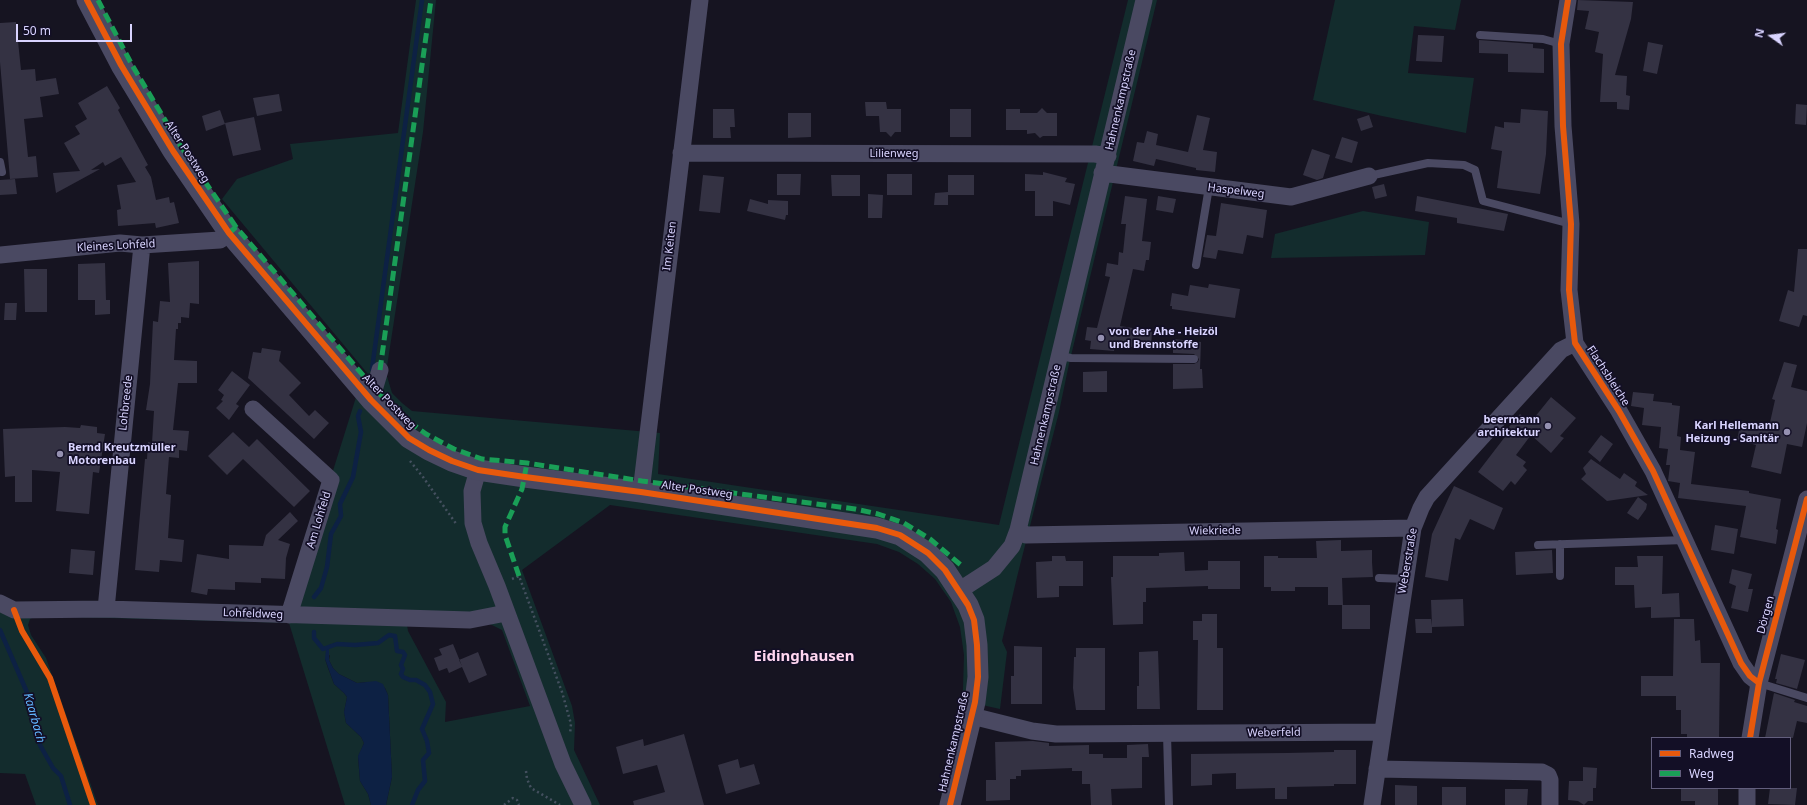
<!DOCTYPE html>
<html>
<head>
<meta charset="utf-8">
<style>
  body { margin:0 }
  #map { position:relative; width:1807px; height:805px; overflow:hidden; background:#161421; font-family:"Noto Sans",sans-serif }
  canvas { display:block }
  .legend { position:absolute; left:1651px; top:737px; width:140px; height:52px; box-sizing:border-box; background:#130f26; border:1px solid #625e7d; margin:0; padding:5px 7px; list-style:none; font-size:12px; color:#d9d4ff }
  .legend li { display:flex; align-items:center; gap:8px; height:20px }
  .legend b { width:20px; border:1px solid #625e7d }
  .north { position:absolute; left:1751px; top:16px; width:40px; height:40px; -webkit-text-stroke:3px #130f26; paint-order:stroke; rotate:284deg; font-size:11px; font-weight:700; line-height:16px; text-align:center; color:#d9d4ff }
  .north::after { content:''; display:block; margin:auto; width:14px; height:18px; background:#d9d4ff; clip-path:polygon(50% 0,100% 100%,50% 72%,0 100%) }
  .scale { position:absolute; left:16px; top:24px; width:116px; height:18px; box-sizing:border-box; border:2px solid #d9d4ff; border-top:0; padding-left:5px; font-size:12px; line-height:14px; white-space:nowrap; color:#d9d4ff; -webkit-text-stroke:3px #130f26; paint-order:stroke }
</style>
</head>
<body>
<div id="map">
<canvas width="1807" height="805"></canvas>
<ul class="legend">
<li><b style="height:5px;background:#e8590c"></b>Radweg</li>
<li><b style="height:5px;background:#1a9f57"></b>Weg</li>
</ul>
<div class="north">N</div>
<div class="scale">50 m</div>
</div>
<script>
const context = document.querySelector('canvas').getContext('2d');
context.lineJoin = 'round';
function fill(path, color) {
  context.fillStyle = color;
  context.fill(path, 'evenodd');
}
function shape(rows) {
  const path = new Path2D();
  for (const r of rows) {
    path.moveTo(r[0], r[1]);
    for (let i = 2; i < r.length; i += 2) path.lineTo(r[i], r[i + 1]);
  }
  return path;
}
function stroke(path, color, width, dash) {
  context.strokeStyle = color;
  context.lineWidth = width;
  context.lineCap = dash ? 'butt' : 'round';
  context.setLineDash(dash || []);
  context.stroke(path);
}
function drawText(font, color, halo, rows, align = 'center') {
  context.font = font + ' "Noto Sans",sans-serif';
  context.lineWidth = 3.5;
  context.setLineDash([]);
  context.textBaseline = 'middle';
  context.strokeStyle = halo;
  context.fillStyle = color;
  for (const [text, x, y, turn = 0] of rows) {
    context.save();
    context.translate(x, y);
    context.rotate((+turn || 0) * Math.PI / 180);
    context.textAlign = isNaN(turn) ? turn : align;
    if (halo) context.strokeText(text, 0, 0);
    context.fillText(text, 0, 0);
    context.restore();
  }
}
const green = shape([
  [416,0,436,0,423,132,386,373,392,393,402,403,412,411,660,433,658,474,999,525,1128,0,1157,0,1069,364,1059,412,1017,577,1002,641,1007,652,1000,709,982,705,955,793,941,794,963,689,964,655,960,627,951,602,935,579,918,564,899,552,877,544,610,505,522,570,572,706,575,723,574,750,600,805,386,805,392,777,388,695,385,688,368,682,357,683,339,674,333,668,329,660,330,655,325,659,328,668,334,684,344,693,347,697,344,712,346,723,361,737,364,743,358,757,360,781,368,794,371,805,345,805,289,623,36,616,30,619,28,625,31,635,46,658,98,805,36,805,25,774,0,773,0,595,8,602,290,608,357,394,368,374,222,199,237,179,293,159,290,144,398,133],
  [488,623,502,630,530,706,445,722,446,702,408,631,407,625],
  [1335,0,1461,0,1455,30,1414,26,1408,73,1474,78,1466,133,1382,116,1313,100],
  [1363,211,1429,222,1425,255,1271,258,1275,234]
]);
const water = shape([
  [329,647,329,660,333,668,339,674,357,683,376,681,383,684,388,695,392,777,386,805,371,805,368,794,360,781,358,756,364,743,361,737,346,723,344,712,347,697,344,693,334,684,325,659,326,649]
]);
const stream = shape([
  [372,369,422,0],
  [314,597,321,588,327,567,331,534,341,516,340,504,353,477,361,432,358,416,360,411],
  [0,630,26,690,36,722,40,745,53,768,61,776,70,805],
  [314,632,314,638,323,649,337,644,355,645,378,643,389,635,395,636,397,651,403,652,405,655,401,665,403,669,401,674,403,677,410,680,416,680,425,685,430,692,433,704,422,729,427,741,429,753,423,760,425,781,418,790,412,805]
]);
const building = shape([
  [1578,0,1633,2,1631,19,1615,75,1627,76,1626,95,1630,96,1629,110,1617,109,1617,102,1600,102,1603,54,1595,52,1599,32,1585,29,1589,11,1577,10],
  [16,22,21,70,35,69,36,81,56,78,59,94,40,97,43,117,24,119,28,157,36,156,38,177,10,179,0,62,0,23],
  [1418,35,1444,36,1442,62,1416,61],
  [1479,40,1533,44,1533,48,1544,49,1544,73,1508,72,1508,54,1479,53],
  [1648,42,1663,45,1657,74,1643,71],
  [107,86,120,108,118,110,148,165,145,167,151,177,156,200,169,197,170,203,174,202,179,223,156,228,155,223,118,226,117,210,121,209,117,185,136,182,121,157,105,166,103,162,91,170,100,169,56,193,53,173,80,171,64,143,80,134,75,126,87,119,78,103],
  [279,94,282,111,257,116,253,98],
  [865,102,886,102,887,109,901,109,901,132,895,132,891,137,886,132,880,132,879,116,866,116],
  [1796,104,1807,105,1806,125,1795,124],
  [1042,108,1047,113,1057,113,1057,136,1043,136,1040,138,1035,133,1027,134,1027,130,1006,130,1006,109,1020,109,1020,113,1037,113],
  [713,109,734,109,735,127,730,127,731,138,713,138],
  [950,109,971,109,971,137,950,137],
  [1521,109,1548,111,1546,154,1540,194,1497,188,1502,151,1491,149,1495,126,1504,128,1504,122,1520,123],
  [220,110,225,124,206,131,202,116],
  [788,113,811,113,811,137,788,138],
  [1197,115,1210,118,1203,150,1217,152,1215,172,1196,170,1196,168,1156,159,1154,166,1133,161,1137,142,1144,143,1147,131,1158,134,1156,145,1188,152],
  [1369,115,1373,127,1361,131,1357,119],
  [254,117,261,150,233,156,225,123],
  [1342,137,1358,142,1352,163,1335,158],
  [1312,149,1330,155,1323,178,1317,180,1303,175],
  [1043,172,1067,178,1065,182,1075,184,1070,205,1053,201,1053,216,1035,216,1035,191,1025,191,1025,174,1043,175],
  [777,174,801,174,800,195,777,195],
  [887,174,912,174,912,195,887,195],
  [703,175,724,177,720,213,699,211],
  [831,175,860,175,860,196,832,196],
  [948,175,974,175,974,195,948,195,948,205,934,205,935,193,948,192],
  [15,179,17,194,0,195,0,180],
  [1384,184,1387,196,1375,199,1372,187],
  [868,194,883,195,882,218,868,218],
  [1125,196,1147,199,1142,241,1151,242,1149,260,1146,260,1144,271,1133,269,1120,326,1152,331,1151,349,1115,345,1114,351,1090,349,1091,341,1085,340,1087,327,1097,328,1110,277,1105,276,1107,263,1118,265,1119,252,1123,253,1126,224,1121,224],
  [1158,196,1176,199,1173,213,1156,210],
  [1417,196,1508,214,1504,231,1457,223,1457,218,1415,211],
  [750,199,768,204,768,200,788,201,788,215,786,215,785,220,747,211],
  [1221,203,1267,210,1263,238,1247,235,1243,254,1218,250,1216,259,1203,257,1207,235,1216,236],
  [1798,249,1807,249,1807,316,1803,315,1799,327,1779,321,1788,290,1794,292],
  [199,261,199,304,190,303,189,318,181,317,181,323,178,323,178,329,176,329,174,360,197,361,197,383,178,383,173,430,189,431,187,451,179,450,179,458,169,457,166,494,171,495,168,538,184,540,182,562,160,560,159,572,135,570,145,459,147,459,148,442,152,443,154,411,146,410,150,384,153,321,158,322,160,301,170,302,168,263],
  [105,263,106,300,78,300,78,264],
  [24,269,47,269,47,312,25,312],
  [1209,284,1240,289,1235,318,1172,309,1172,306,1170,306,1172,293,1188,296,1190,285,1208,288],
  [95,300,110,300,110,314,95,315],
  [5,303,17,303,16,320,4,320],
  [1173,339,1201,342,1200,369,1202,369,1203,388,1173,389,1173,364,1194,364,1198,362,1199,359,1194,354,1173,353],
  [262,348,281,351,279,361,301,383,289,395,309,416,315,410,329,423,314,439,248,378,253,352,261,353],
  [1784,362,1797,365,1791,387,1807,391,1807,423,1802,447,1787,444,1781,474,1751,467,1756,445,1737,440,1741,421,1769,427,1775,400,1772,399],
  [232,371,250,385,236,404,239,406,229,420,216,408,223,401,221,400,224,395,218,390],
  [1107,371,1107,392,1083,392,1083,372],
  [1633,392,1654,394,1653,401,1672,403,1672,405,1680,406,1677,436,1681,437,1680,450,1695,452,1691,484,1749,491,1749,493,1781,499,1776,529,1778,530,1776,544,1740,537,1746,506,1678,498,1680,483,1668,481,1670,465,1666,465,1668,449,1659,448,1661,427,1642,425,1644,408,1631,406],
  [1551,397,1576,418,1560,436,1564,438,1551,453,1531,435,1516,455,1526,462,1523,466,1527,470,1515,485,1511,481,1503,491,1478,472,1511,429,1509,427,1520,414,1530,423],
  [81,425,97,427,97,433,105,434,99,473,93,472,89,514,56,511,60,472,32,470,32,502,15,502,15,476,5,477,3,429,65,427,80,428],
  [233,432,249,447,257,439,310,491,294,507,243,459,227,475,208,456],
  [1601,435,1613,444,1600,462,1588,452],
  [1591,459,1620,479,1624,473,1637,482,1635,486,1648,495,1607,501,1581,479,1586,474,1583,468],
  [1454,486,1503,508,1494,530,1470,519,1460,540,1455,538,1448,581,1425,577,1432,534],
  [1638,497,1647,504,1646,509,1638,520,1627,513],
  [290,512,298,521,278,540,290,544,286,558,285,579,261,578,261,583,235,582,235,590,208,589,207,595,191,592,197,554,229,559,229,545,263,546,266,535],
  [1715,525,1738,529,1734,554,1711,550],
  [1341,540,1341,551,1372,550,1372,562,1373,577,1342,578,1343,605,1328,605,1328,587,1295,587,1295,591,1271,591,1271,587,1264,587,1264,556,1278,556,1278,558,1317,558,1316,541],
  [71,549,95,551,93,575,69,573],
  [1552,550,1553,573,1516,575,1515,552],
  [1184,552,1185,571,1208,570,1208,561,1240,561,1240,589,1208,589,1208,586,1146,588,1146,602,1143,602,1143,624,1113,625,1111,577,1113,577,1113,556,1159,556,1159,553],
  [1052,556,1065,556,1066,561,1083,561,1083,586,1059,586,1059,597,1037,598,1036,562,1052,561],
  [1637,556,1663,556,1662,594,1679,593,1680,617,1651,618,1651,607,1635,608,1634,585,1615,585,1615,567,1638,567],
  [1732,569,1752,574,1748,589,1753,589,1748,612,1731,608,1736,586,1729,583],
  [1463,599,1464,626,1432,627,1432,633,1416,633,1415,619,1431,619,1432,626,1431,600],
  [1342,605,1370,605,1370,629,1342,629],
  [1202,614,1217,614,1217,648,1223,648,1223,710,1197,710,1198,640,1193,640,1193,621,1202,621],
  [1674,619,1694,619,1695,641,1700,640,1701,663,1720,663,1719,738,1687,738,1687,734,1681,734,1681,710,1676,710,1676,696,1641,696,1641,676,1673,676],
  [453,644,462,666,459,660,478,652,487,675,469,683,462,667,449,673,447,668,439,671,434,658,442,655,439,649],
  [1014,646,1042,647,1042,704,1011,704,1011,676,1014,676],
  [1076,648,1105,648,1105,710,1076,710,1073,688,1074,657,1076,657],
  [1158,651,1160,709,1137,709,1137,686,1139,686,1139,652],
  [1781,654,1805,660,1797,689,1776,683,1777,679,1775,679],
  [1774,693,1795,700,1794,702,1807,706,1807,723,1797,721,1793,738,1765,738],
  [684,734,704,805,634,805,633,801,665,792,657,765,623,774,616,747,643,739,644,746],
  [1033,741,1049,743,1049,746,1089,745,1089,754,1103,754,1103,758,1127,758,1127,745,1148,744,1149,757,1142,757,1142,788,1111,789,1112,805,1091,805,1090,784,1082,784,1082,771,1072,771,1072,768,1021,770,1021,776,1016,776,1016,779,1010,779,1010,800,986,801,986,780,996,780,995,742],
  [1334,750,1356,750,1356,784,1334,784,1334,786,1287,787,1287,799,1275,799,1275,788,1236,789,1236,773,1212,774,1212,785,1191,786,1191,754,1286,753,1334,752],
  [738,759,740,768,754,764,760,784,726,794,718,765],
  [1583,767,1597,768,1596,788,1593,788,1593,801,1588,801,1584,805,1578,801,1568,800,1569,781,1583,781],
  [1395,785,1417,786,1417,805,1395,805],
  [1442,787,1466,787,1466,805,1442,805],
  [1681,788,1718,788,1718,805,1695,805,1695,801,1681,801],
  [1770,788,1797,788,1795,805,1768,804],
  [1505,789,1528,789,1527,805,1505,805]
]);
const path = shape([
  [410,461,423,477,457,525],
  [512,579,519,576,562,692,571,724,570,734],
  [526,771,527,779,531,788,560,805],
  [504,805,513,798,517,800,519,805]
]);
const service = shape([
  [1480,35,1543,39,1561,44],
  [0,162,2,172],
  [1369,176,1428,163,1464,165,1475,170,1483,201,1571,224],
  [1196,265,1209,187],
  [1060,356,1071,358,1194,359],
  [1560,544,1560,576],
  [1538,545,1685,540],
  [1379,578,1405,579],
  [1759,683,1807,698],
  [1167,734,1169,805]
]);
const minor = shape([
  [1568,0,1561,44,1563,126,1571,224,1569,290,1575,343,1619,411,1653,471,1741,663,1750,676,1759,683],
  [681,153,1095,154,1108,156],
  [1102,173,1291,197,1369,176],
  [0,255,120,243,142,245,220,240,229,233],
  [371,400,380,370],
  [253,409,331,480,289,615],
  [478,470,472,491,473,523,479,543,497,586,563,764,583,805],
  [641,492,700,0],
  [1018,530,1026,535,1413,528],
  [960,590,994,568,1012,546,1018,530,1144,0],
  [0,603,14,610,106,609,470,620,506,613],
  [106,609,142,245],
  [972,716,1032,731,1056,734,1382,732],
  [1750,738,1759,683,1807,499],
  [1377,769,1542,772,1548,775,1550,780,1550,805],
  [1372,805,1413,528,1421,508,1427,497,1561,350,1575,343],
  [1747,805,1747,788]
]);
const tertiary = shape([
  [87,0,121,65,173,151,229,233,371,400,409,438,429,450,452,461,478,470,525,477,641,492,877,528,900,535,928,553,945,570,968,605,974,620,977,645,978,677,975,702,950,805]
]);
const quiet = shape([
  [98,0,132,65,180,145,236,227],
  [229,233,236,227,374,388,401,416,426,434,454,449,482,459,527,463,642,481,855,509,878,514,904,523,930,539,962,566],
  [380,370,431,0],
  [519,576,505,535,505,527,522,489,527,463]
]);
const cycleway = shape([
  [87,0,121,65,173,151,229,233,371,400,409,438,429,450,452,461,478,470,525,477,641,492,877,528,900,535,928,553,945,570,968,605,974,620,977,645,978,677,975,702,950,805],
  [1568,0,1561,44,1563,126,1571,224,1569,290,1575,343,1619,411,1653,471,1741,663,1750,676,1759,683],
  [14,610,22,631,50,678,93,805],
  [1750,738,1759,683,1807,499]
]);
const markers = [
  [1101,338,4,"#9591b1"],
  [1548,426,4,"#9591b1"],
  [1787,432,4,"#9591b1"],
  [60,454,4,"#9591b1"]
];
const streetNames = [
  ["Hahnenkampstraße",1121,100,-77],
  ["Alter Postweg",187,152,57],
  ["Lilienweg",894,154],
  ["Haspelweg",1236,191,7],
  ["Kleines Lohfeld",116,246,-3],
  ["Im Keiten",670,246,-83],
  ["Flachsbleiche",1608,376,57],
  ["Alter Postweg",389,402,46],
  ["Lohbreede",126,403,-84],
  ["Hahnenkampstraße",1046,415,-77],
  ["Alter Postweg",697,490,8],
  ["Am Lohfeld",319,520,-73],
  ["Wiekriede",1215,531,-1],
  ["Weberstraße",1408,561,-80],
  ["Lohfeldweg",253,614,2],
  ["Dörgen",1766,615,-75],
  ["Weberfeld",1274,733,-1],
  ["Hahnenkampstraße",954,742,-77]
];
const poiNames = [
  ["von der Ahe - Heizöl",1109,332],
  ["und Brennstoffe",1109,345],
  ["beermann",1540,420,"right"],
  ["architektur",1540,433,"right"],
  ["Karl Hellemann",1779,426,"right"],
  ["Heizung - Sanitär",1779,439,"right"],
  ["Bernd Kreutzmüller",68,448],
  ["Motorenbau",68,461]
];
const waterNames = [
  ["Kaarbach",34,718,74]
];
const districtNames = [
  ["Eidinghausen",804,657]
];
fill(green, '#132c2d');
fill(water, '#0d2144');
stroke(stream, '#0d2144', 4.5);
fill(building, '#343243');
stroke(path, '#44505f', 2.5, [2, 3]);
stroke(service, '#4a4962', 8);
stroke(minor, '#4a4962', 17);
stroke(tertiary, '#4a4962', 21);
stroke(quiet, '#1a9f57', 5, [10, 5]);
stroke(cycleway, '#e8590c', 6);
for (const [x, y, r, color] of markers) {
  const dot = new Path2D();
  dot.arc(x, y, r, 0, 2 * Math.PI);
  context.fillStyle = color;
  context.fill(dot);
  stroke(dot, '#130f26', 1.5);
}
drawText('11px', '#d9d4ff', '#130f26', streetNames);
drawText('bold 11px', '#d9d4ff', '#130f26', poiNames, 'left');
drawText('italic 12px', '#62b6ff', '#130f26', waterNames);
drawText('bold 15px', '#ffd6f0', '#130f26', districtNames);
</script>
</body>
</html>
